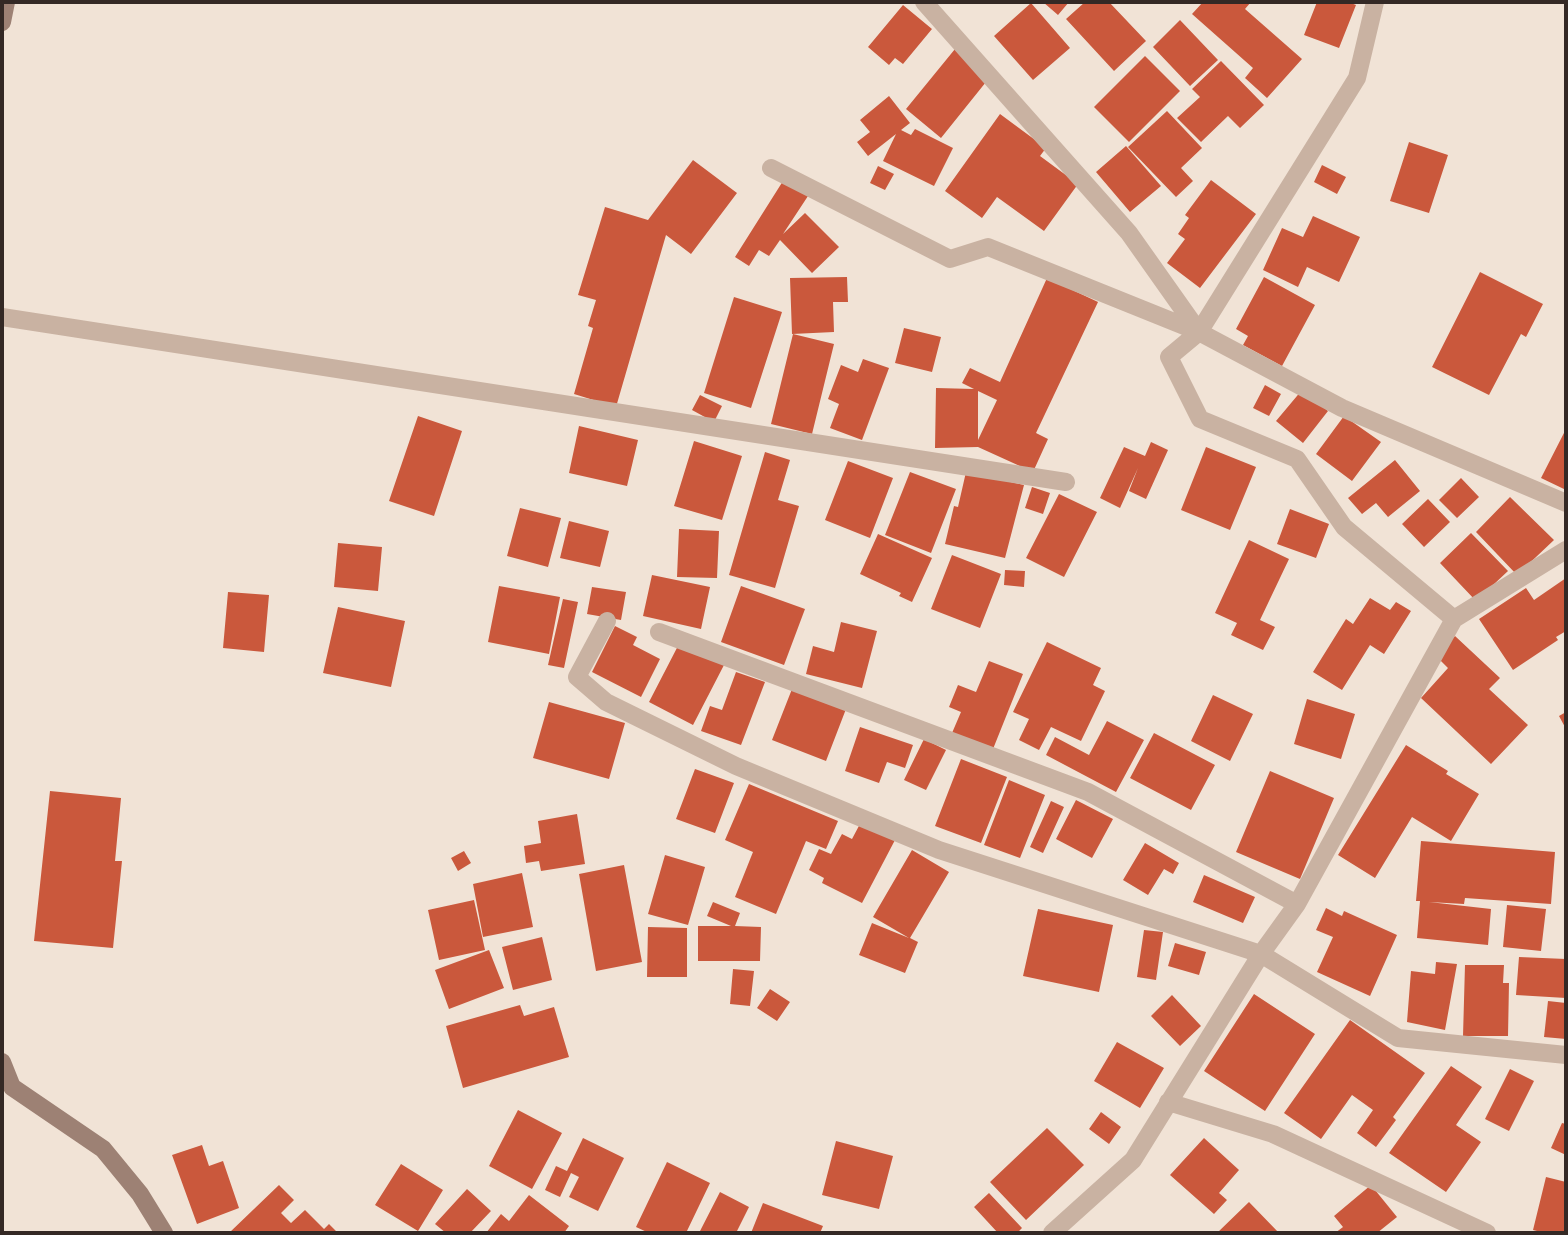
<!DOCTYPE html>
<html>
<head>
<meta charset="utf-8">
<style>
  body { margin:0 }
  #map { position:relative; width:1568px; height:1235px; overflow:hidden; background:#f1e3d6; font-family:Manrope,sans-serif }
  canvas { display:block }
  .frame { position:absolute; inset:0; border:4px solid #342925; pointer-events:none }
</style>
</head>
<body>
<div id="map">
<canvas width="1568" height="1235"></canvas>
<div class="frame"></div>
</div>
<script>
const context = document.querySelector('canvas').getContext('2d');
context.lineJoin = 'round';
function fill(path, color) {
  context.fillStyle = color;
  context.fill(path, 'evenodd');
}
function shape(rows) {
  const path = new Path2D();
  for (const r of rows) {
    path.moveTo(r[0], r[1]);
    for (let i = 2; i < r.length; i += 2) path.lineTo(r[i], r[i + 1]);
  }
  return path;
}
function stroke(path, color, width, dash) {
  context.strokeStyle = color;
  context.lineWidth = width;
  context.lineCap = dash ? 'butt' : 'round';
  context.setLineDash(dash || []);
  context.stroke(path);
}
const building = shape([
  [1043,2,1069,2,1058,15],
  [1085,2,1109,2,1146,41,1114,71,1066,19],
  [1203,2,1251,2,1245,9,1302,59,1267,98,1245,78,1253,68,1192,14],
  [1317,2,1348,2,1356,5,1339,48,1304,35],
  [1031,3,1070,48,1033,80,994,36],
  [903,5,932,29,903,64,895,58,889,65,868,47],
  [1180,20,1218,60,1190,86,1153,47],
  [955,49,990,77,941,138,906,109],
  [1145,56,1180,91,1129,142,1094,107],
  [1221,61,1264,105,1240,128,1228,116,1201,142,1177,118,1200,97,1192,89],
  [889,96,910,123,901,130,911,135,915,129,953,148,934,186,883,161,896,134,868,156,857,142,870,132,860,120],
  [1167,111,1202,148,1181,168,1193,181,1176,197,1128,147],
  [1000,114,1046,148,1040,156,1078,184,1044,231,997,197,982,218,945,191],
  [1409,142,1448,155,1429,213,1390,201],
  [1126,146,1161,186,1130,212,1096,172],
  [693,160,737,193,691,254,666,235,616,407,574,394,593,328,588,326,596,300,578,295,605,207,648,220],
  [1322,165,1346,177,1337,194,1314,182],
  [878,166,894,174,885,190,870,183],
  [1211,180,1256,214,1200,288,1167,263,1185,239,1178,234,1189,218,1185,215],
  [783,181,808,196,783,234,805,213,839,247,812,273,780,240,769,256,759,250,749,266,735,257],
  [1313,216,1360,237,1339,282,1307,267,1298,287,1263,270,1282,228,1303,237],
  [1480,272,1543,304,1526,337,1521,334,1489,395,1432,367],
  [847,277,848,302,833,302,834,332,792,334,790,278],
  [1264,277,1315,305,1282,366,1243,345,1248,336,1236,329],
  [1047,278,1098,302,1036,433,1048,439,1033,472,978,447,935,448,936,388,974,389,962,383,970,368,1000,382],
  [978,391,997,400,978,440],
  [734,297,782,312,751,408,704,393],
  [904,328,941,337,932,372,895,363],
  [793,334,834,344,812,434,771,424],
  [863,359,889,368,862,440,830,428,839,404,828,399,841,365,858,372],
  [1265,385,1281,394,1269,416,1253,408],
  [1302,390,1328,411,1303,443,1276,421],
  [700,395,722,406,714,422,692,410],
  [418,416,462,431,434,516,389,501],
  [1344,416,1381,442,1352,481,1316,454],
  [579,426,638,440,627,486,569,473],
  [1566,429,1566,490,1541,478],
  [694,441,742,456,722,520,674,506],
  [1151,442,1168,450,1146,499,1129,491,1138,468,1120,508,1100,498,1124,447,1145,456],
  [1206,447,1256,467,1230,530,1181,510],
  [765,452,790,460,778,500,799,506,775,588,729,575],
  [1395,460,1420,491,1388,517,1376,503,1362,514,1348,498],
  [848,461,893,478,870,538,825,520],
  [910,472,956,489,931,553,885,535],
  [966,472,1024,485,1005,558,945,544,954,506,958,507],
  [1461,478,1479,497,1457,518,1439,500],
  [1032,487,1050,493,1043,514,1025,508],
  [1059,494,1097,512,1064,577,1026,558],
  [1510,497,1554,540,1517,575,1476,532],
  [1428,499,1450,522,1424,547,1402,524],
  [520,508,561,518,548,567,507,556],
  [1290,509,1329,524,1316,558,1277,544],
  [569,521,609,531,600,567,560,558],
  [679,529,719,531,717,578,677,577],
  [1471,533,1508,571,1476,601,1440,563],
  [878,534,932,558,912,602,899,596,901,593,860,574],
  [1249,540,1289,559,1260,620,1275,627,1263,650,1231,635,1237,623,1215,613],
  [338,543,382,547,378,591,334,587],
  [952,555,1001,574,980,628,931,609],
  [1005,570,1025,571,1024,587,1004,585],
  [652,575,710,587,701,629,643,616],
  [1566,578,1566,631,1556,637,1558,640,1513,670,1479,619,1526,588,1534,600],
  [499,586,560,597,549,654,488,642],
  [741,586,805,609,784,665,721,642],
  [592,587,626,592,621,620,587,614],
  [228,592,269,595,264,652,223,648],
  [1370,598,1390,610,1396,602,1411,611,1384,654,1370,645,1342,690,1313,672,1346,619,1353,624],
  [563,599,578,602,564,668,548,665],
  [338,607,405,621,391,687,323,673],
  [841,622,877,631,862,688,806,674,813,646,834,652],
  [615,626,637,637,633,645,660,659,641,697,592,672],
  [1455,636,1500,678,1489,689,1528,725,1491,764,1421,698,1448,668,1436,656],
  [680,642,724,665,693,725,649,702],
  [1047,642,1101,668,1093,685,1105,691,1081,741,1051,727,1039,750,1019,740,1029,719,1013,712],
  [989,661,1023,674,993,749,952,733,961,712,949,707,958,685,976,692],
  [736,672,765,682,741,745,701,731,710,706,722,710],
  [792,689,846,709,826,761,772,740],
  [1213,695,1253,714,1230,761,1191,741],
  [1307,699,1355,714,1341,759,1294,744],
  [549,702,625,723,609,779,533,758],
  [1566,712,1566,729,1559,716],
  [1107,721,1144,740,1116,792,1046,755,1055,737,1089,755],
  [860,727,913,745,905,768,887,762,879,783,845,771],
  [1154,733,1215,765,1191,810,1130,778],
  [924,739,946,750,926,790,904,780],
  [1406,745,1448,771,1446,774,1479,794,1451,841,1412,817,1375,878,1338,855],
  [961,759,1007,777,981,843,935,826],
  [695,769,734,783,715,833,676,819],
  [1270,771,1334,798,1300,879,1236,852],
  [1009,780,1045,795,1020,858,984,845],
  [749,784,838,821,826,849,806,841,776,914,735,897,753,852,725,840],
  [50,791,121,798,115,861,122,861,113,948,34,941],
  [1076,800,1113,819,1092,858,1056,839],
  [1051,801,1064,807,1043,853,1030,847],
  [577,814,585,864,541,871,539,861,526,863,524,846,541,843,538,821],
  [861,822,895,840,862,903,822,883,824,878,809,870,819,849,831,854,842,834,852,839],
  [1421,841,1555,852,1551,904,1465,898,1464,904,1429,902,1491,909,1488,945,1417,938,1420,901,1416,901],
  [1145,843,1179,863,1173,874,1164,869,1148,895,1123,880],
  [912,850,949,872,910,938,918,942,905,973,859,955,872,923,909,938,873,917],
  [464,851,471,863,458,871,451,858],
  [665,855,705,867,688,925,648,914],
  [624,865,642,962,596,971,579,874],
  [522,873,533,927,483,937,473,884],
  [1204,875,1255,897,1243,923,1193,902],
  [474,900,485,950,439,960,428,910],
  [713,902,740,913,735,926,761,927,760,961,698,961,698,926,731,926,707,916],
  [1507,905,1546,909,1541,951,1503,947],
  [1326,908,1342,916,1344,911,1397,935,1370,996,1317,972,1333,937,1316,930],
  [1038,909,1113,925,1099,992,1023,976],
  [648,927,687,928,687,977,647,977],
  [1144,930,1163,932,1156,980,1137,977],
  [542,937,552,980,513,990,502,947],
  [1175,943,1206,952,1199,975,1168,966],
  [489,950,504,988,449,1009,435,970],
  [1519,957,1566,959,1566,998,1516,995],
  [1436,962,1457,964,1445,1030,1407,1022,1411,971,1435,974],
  [1465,965,1504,965,1503,983,1509,983,1508,1036,1463,1036],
  [733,969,754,971,750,1006,730,1004],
  [770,989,790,1002,777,1021,757,1008],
  [1254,994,1315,1034,1265,1111,1204,1071],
  [1172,995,1201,1026,1180,1046,1151,1016],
  [1548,1001,1566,1003,1566,1039,1544,1037],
  [520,1005,524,1016,554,1007,569,1057,463,1088,446,1026],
  [1350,1020,1425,1073,1393,1117,1396,1120,1376,1147,1357,1133,1373,1110,1352,1095,1321,1139,1284,1113],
  [1117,1042,1164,1068,1140,1108,1094,1081],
  [1451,1066,1482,1087,1456,1125,1481,1142,1446,1192,1389,1153],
  [1510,1069,1534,1081,1509,1131,1485,1119],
  [518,1110,562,1133,532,1189,489,1166],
  [1101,1112,1121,1127,1109,1144,1089,1129],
  [1562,1123,1566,1124,1566,1155,1551,1148],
  [1047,1128,1084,1165,1026,1220,990,1182],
  [583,1138,624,1158,598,1211,569,1197,579,1177,571,1173,560,1197,545,1190,556,1166,567,1171],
  [1204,1138,1239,1170,1219,1193,1227,1200,1214,1214,1170,1175],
  [836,1141,893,1156,879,1209,822,1195],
  [202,1145,209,1166,223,1161,239,1208,197,1224,172,1155],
  [667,1162,710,1183,686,1233,649,1233,636,1227],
  [401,1164,443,1190,418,1231,375,1205],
  [1546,1177,1566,1182,1566,1233,1545,1233,1533,1230],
  [279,1185,294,1200,281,1213,291,1223,305,1210,324,1229,329,1224,338,1233,229,1233],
  [1371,1185,1397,1217,1377,1233,1335,1233,1343,1227,1334,1216],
  [467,1189,491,1211,470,1233,446,1233,435,1224],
  [720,1192,749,1207,736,1233,699,1233],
  [989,1193,1022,1228,1017,1233,998,1233,974,1207],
  [529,1195,569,1226,564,1233,486,1233,501,1214,509,1221],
  [1249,1202,1279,1233,1217,1233],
  [763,1203,823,1226,820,1233,751,1233]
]);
const minor = shape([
  [924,2,1129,233,1199,332],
  [771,168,950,259,988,247,1199,332],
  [2,317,1066,482],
  [1199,332,1357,78,1375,2],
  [1454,619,1344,527,1297,459,1200,419,1169,357,1199,332,1342,408,1566,503],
  [607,621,577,677,606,702,736,766,939,850,1261,954,1398,1038,1566,1055],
  [659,632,1088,792,1297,904],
  [1168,1102,1273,1134,1487,1233],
  [1052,1233,1133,1160,1261,954,1297,904,1454,619,1566,550]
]);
const secondary = shape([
  [2,22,6,2],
  [2,1062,12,1087,103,1149,140,1194,164,1233]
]);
fill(building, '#ca583c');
stroke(minor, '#c9b2a2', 18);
stroke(secondary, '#9d8174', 18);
</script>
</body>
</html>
